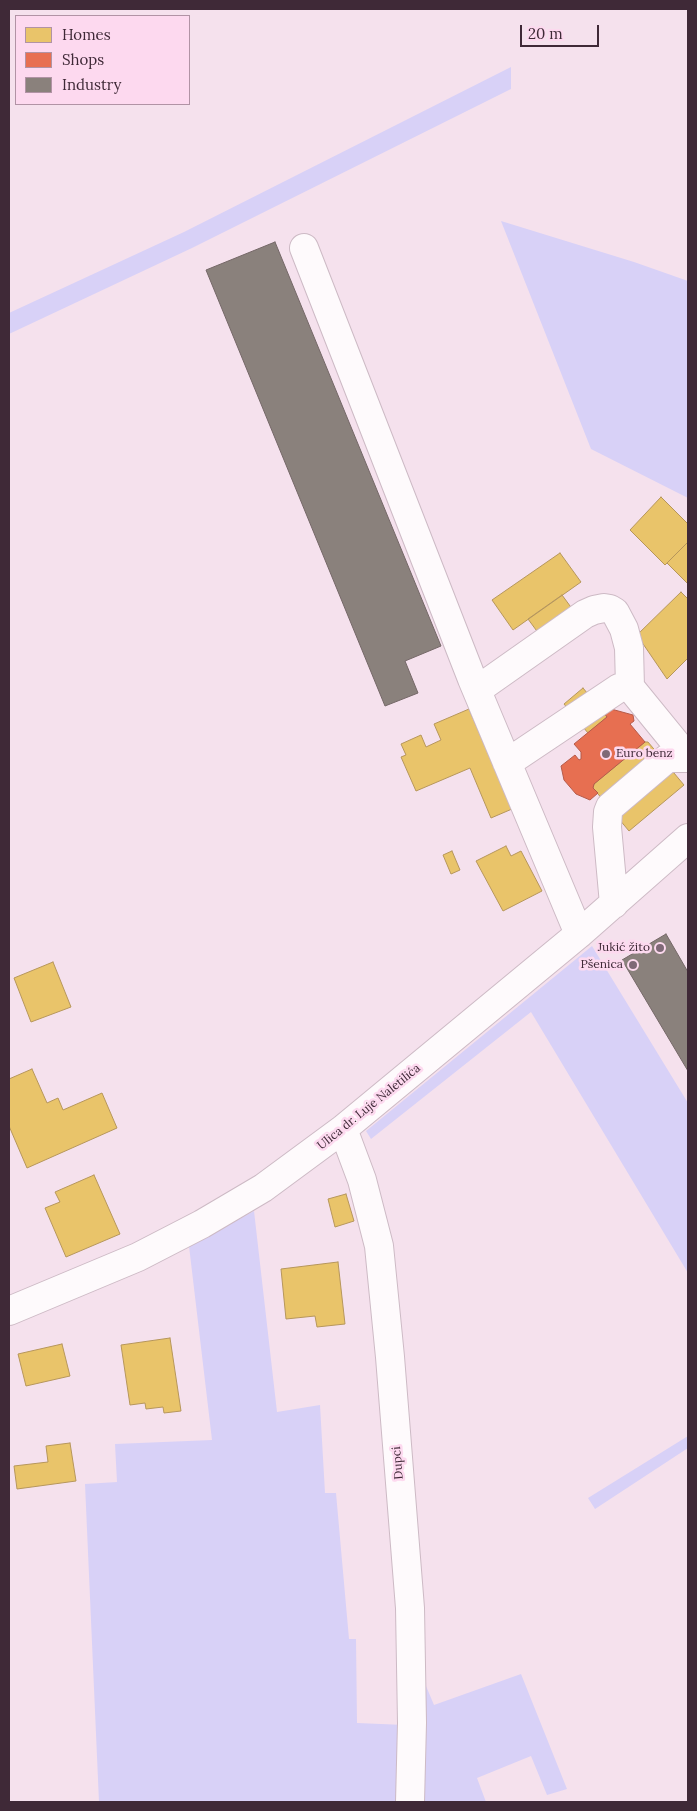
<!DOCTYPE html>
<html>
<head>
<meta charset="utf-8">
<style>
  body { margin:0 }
  #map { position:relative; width:697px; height:1811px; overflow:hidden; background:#f5e1ed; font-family:Lora,serif }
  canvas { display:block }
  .frame { position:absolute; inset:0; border:10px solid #3f2937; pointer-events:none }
  .legend { position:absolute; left:15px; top:15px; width:175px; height:90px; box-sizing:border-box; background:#fdd9ef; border:1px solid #b193a5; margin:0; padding:6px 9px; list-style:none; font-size:15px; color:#3f2937 }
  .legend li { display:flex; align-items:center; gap:10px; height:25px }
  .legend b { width:25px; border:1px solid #b193a5 }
  .scale { position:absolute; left:520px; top:25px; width:79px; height:22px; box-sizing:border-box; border:2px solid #3f2937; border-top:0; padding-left:6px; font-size:15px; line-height:18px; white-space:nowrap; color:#3f2937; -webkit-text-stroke:4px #fdd9ef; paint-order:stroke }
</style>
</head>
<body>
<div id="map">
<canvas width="697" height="1811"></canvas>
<div class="frame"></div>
<ul class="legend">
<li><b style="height:14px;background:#e9c46a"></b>Homes</li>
<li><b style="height:14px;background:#e76f51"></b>Shops</li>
<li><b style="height:14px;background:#8a817c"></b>Industry</li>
</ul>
<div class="scale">20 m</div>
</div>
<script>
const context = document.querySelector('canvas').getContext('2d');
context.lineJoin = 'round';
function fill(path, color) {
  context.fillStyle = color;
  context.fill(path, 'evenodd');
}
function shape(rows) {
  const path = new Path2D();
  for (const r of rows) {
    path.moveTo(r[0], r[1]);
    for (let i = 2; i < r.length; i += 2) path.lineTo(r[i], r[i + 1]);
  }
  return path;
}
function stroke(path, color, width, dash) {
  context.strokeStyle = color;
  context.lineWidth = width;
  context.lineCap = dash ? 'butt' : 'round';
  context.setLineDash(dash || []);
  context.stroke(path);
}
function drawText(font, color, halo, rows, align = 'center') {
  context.font = font + ' Lora,serif';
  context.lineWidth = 5;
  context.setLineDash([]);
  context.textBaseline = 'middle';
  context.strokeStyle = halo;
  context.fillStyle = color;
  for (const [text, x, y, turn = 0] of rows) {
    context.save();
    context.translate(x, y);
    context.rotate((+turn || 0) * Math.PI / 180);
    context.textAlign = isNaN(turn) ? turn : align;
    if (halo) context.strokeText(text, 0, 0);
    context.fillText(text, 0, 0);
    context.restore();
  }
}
const green = shape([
  [511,67,511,89,192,248,9,334,9,313,184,232],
  [501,221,634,262,688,281,688,498,591,449],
  [592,946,688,1103,688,1273,531,1012,371,1139,366,1131],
  [254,1211,277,1412,320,1405,325,1493,336,1493,349,1639,356,1639,357,1723,405,1725,403,1802,99,1802,85,1484,117,1482,115,1444,212,1440,189,1246],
  [688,1436,688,1448,595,1509,588,1498],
  [421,1674,434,1705,521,1674,567,1789,547,1795,531,1756,477,1778,486,1802,418,1802]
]);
const homes = shape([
  [661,497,688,524,688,542,665,565,630,530,661,497],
  [688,542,688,584,667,563,688,542],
  [560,553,581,582,513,630,492,600,560,553],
  [681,592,688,599,688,658,667,679,637,635,681,592],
  [562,595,587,629,553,653,528,619,562,595],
  [583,688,607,717,588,733,564,704,583,688],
  [469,709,512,809,491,818,470,768,416,791,401,757,406,755,401,744,421,735,426,747,441,740,434,724,469,709],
  [645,742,648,742,684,785,629,831,593,788,594,784,645,742],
  [506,846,511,856,521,851,542,891,503,911,476,861,506,846],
  [452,851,460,870,451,874,443,855,452,851],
  [53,962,71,1007,31,1022,14,978,53,962],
  [32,1069,47,1103,58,1098,63,1110,102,1093,117,1128,27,1168,9,1126,9,1079,32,1069],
  [94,1175,120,1234,66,1257,45,1208,60,1202,55,1192,94,1175],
  [346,1194,354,1221,335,1227,328,1199,346,1194],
  [338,1262,345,1324,317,1327,315,1316,286,1319,281,1269,338,1262],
  [170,1338,181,1411,164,1413,163,1407,146,1409,145,1403,130,1405,121,1345,170,1338],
  [62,1344,70,1376,26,1386,18,1354,62,1344],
  [70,1443,76,1481,17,1489,14,1466,48,1462,46,1446,70,1443]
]);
const shops = shape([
  [611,709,633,715,634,721,630,724,645,742,594,784,593,788,598,793,590,800,576,794,564,780,561,766,575,755,579,760,581,759,581,752,574,744,607,717,605,714,611,709]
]);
const industry = shape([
  [275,242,441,646,405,661,418,693,385,706,206,270,275,242],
  [666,934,688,972,688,1071,622,960,666,934]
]);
const minor = shape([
  [304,248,472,679,579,934],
  [477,690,585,614,594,610,604,608,610,609,615,612,624,629,629,648,630,687],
  [507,763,619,688,630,687,687,757],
  [614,904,607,827,608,812,610,807,664,761,668,758,688,758],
  [343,1129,362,1180,379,1246,390,1357,410,1608,412,1723,410,1802],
  [9,1311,138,1257,202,1224,263,1188,343,1129,579,934,688,838]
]);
const markers = [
  [606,754,5,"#7f6977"],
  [660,948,5,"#7f6977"],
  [633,965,5,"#7f6977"]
];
const poiNames = [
  ["Euro benz",616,754,"left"],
  ["Jukić žito",650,948],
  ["Pšenica",623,965]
];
const streetNames = [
  ["Ulica dr. Luje Naletilića",369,1107,-39],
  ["Dupci",398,1463,-95]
];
fill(green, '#d8d1f7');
fill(homes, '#e9c46a');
stroke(homes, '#b6965b', 1);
fill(shops, '#e76f51');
stroke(shops, '#b55a49', 1);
fill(industry, '#8a817c');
stroke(industry, '#746767', 1);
stroke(minor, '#cdbac5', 30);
stroke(minor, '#fefafc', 28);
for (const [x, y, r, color] of markers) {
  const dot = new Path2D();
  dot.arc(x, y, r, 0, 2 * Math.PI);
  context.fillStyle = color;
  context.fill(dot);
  stroke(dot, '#fdd9ef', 2);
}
drawText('12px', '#3f2937', '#fdd9ef', poiNames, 'right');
drawText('12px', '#3f2937', '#fdd9ef', streetNames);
</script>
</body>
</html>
